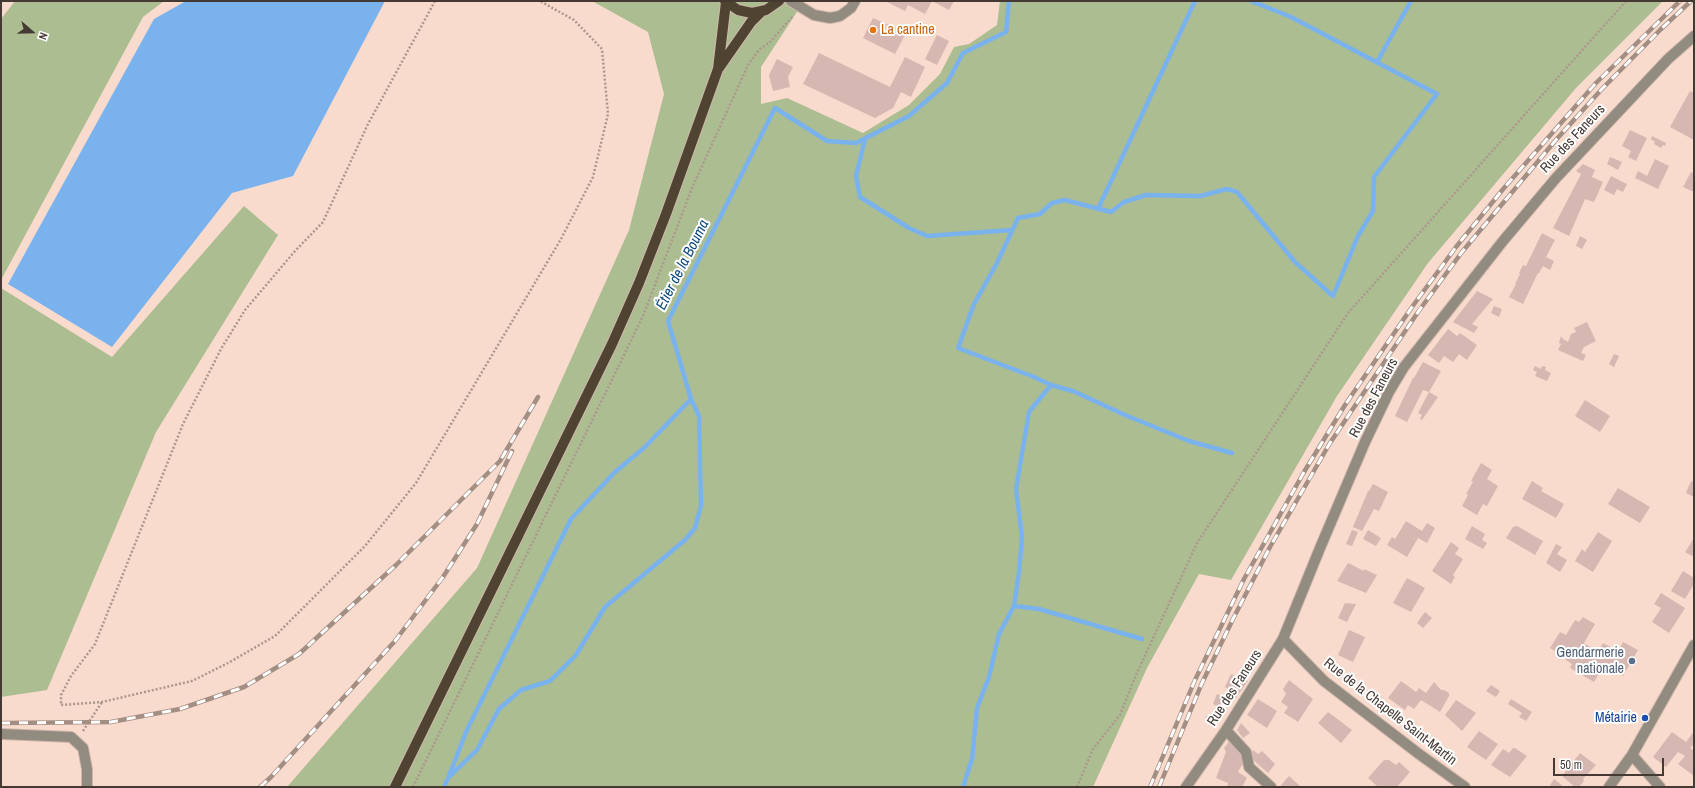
<!DOCTYPE html>
<html>
<head>
<meta charset="utf-8">
<style>
  body { margin:0 }
  #map { position:relative; width:1695px; height:788px; overflow:hidden; background:#f9dbcd; font-family:"Archivo Narrow",sans-serif }
  canvas { display:block }
  .frame { position:absolute; inset:0; border:2px solid #443933; pointer-events:none }
  .north { position:absolute; left:12px; top:12px; width:40px; height:40px; -webkit-text-stroke:3px #fff; paint-order:stroke; rotate:110deg; font-size:11px; font-weight:700; line-height:16px; text-align:center; color:#443933 }
  .north::after { content:''; display:block; margin:auto; width:14px; height:18px; background:#443933; clip-path:polygon(50% 0,100% 100%,50% 72%,0 100%) }
  .scale { position:absolute; left:1553px; top:758px; width:111px; height:18px; box-sizing:border-box; border:2px solid #443933; border-top:0; padding-left:5px; font-size:12px; line-height:14px; white-space:nowrap; color:#443933; -webkit-text-stroke:3px #fff; paint-order:stroke }
</style>
</head>
<body>
<div id="map">
<canvas width="1695" height="788"></canvas>
<div class="frame"></div>
<div class="north">N</div>
<div class="scale">50 m</div>
</div>
<script>
const context = document.querySelector('canvas').getContext('2d');
context.lineJoin = 'round';
function fill(path, color) {
  context.fillStyle = color;
  context.fill(path, 'evenodd');
}
function shape(rows) {
  const path = new Path2D();
  for (const r of rows) {
    path.moveTo(r[0], r[1]);
    for (let i = 2; i < r.length; i += 2) path.lineTo(r[i], r[i + 1]);
  }
  return path;
}
function stroke(path, color, width, dash) {
  context.strokeStyle = color;
  context.lineWidth = width;
  context.lineCap = dash ? 'butt' : 'round';
  context.setLineDash(dash || []);
  context.stroke(path);
}
function drawText(font, color, halo, rows, align = 'center') {
  context.font = font + ' "Archivo Narrow",sans-serif';
  context.lineWidth = 4;
  context.setLineDash([]);
  context.textBaseline = 'middle';
  context.strokeStyle = halo;
  context.fillStyle = color;
  for (const [text, x, y, turn = 0] of rows) {
    context.save();
    context.translate(x, y);
    context.rotate((+turn || 0) * Math.PI / 180);
    context.textAlign = isNaN(turn) ? turn : align;
    if (halo) context.strokeText(text, 0, 0);
    context.fillText(text, 0, 0);
    context.restore();
  }
}
const green = shape([
  [15,1,164,1,143,17,1,280,1,19],
  [592,1,804,1,761,67,761,104,787,98,863,133,909,105,940,74,954,47,969,44,997,25,1000,1,1663,1,1576,88,1428,263,1337,396,1231,580,1199,574,1147,668,1093,787,287,787,477,568,629,230,664,94,648,32],
  [244,206,278,235,156,432,47,690,1,697,1,288,112,357]
]);
const water = shape([
  [186,1,385,1,293,176,232,193,112,347,8,284,154,19]
]);
const stream = shape([
  [1377,62,1411,1],
  [865,139,856,176,860,197,909,228,927,236,1012,230],
  [1098,209,1195,1],
  [1232,453,1189,441,1125,415,1073,391,1051,385,1034,377,958,348,974,304,997,263,1018,218,1040,214,1052,203,1065,200,1111,212,1124,202,1146,195,1200,196,1227,189,1237,192,1295,262,1333,296,1358,236,1373,211,1374,177,1437,94,1291,17,1251,1],
  [1014,606,1039,609,1142,639],
  [449,776,466,732,571,519,615,472,645,447,691,399],
  [444,787,448,778,477,750,499,709,521,690,550,681,576,655,605,607,685,540,695,528,701,506,699,416,691,399,668,321,775,108,827,141,856,143,909,116,947,83,963,53,1006,32,1009,1],
  [963,787,972,759,977,708,989,677,999,634,1014,606,1019,572,1022,537,1016,489,1029,412,1051,385]
]);
const building = shape([
  [885,1,932,1,925,14,908,5,905,11],
  [932,1,954,1,949,10],
  [873,18,896,28,905,35,895,54,863,38],
  [937,35,949,41,937,65,925,59],
  [819,53,890,87,905,57,925,67,911,97,901,92,893,108,875,118,803,84],
  [777,59,793,67,788,77,790,87,773,91,769,75],
  [1690,91,1694,93,1694,140,1670,127],
  [1630,130,1647,138,1636,161,1628,157,1631,151,1622,146],
  [1652,136,1666,143,1665,146,1663,145,1661,148,1654,144,1655,142,1651,139],
  [1610,157,1622,162,1618,170,1607,164],
  [1655,159,1669,166,1658,189,1635,178,1638,171,1647,176],
  [1583,164,1595,170,1592,177,1603,182,1594,202,1585,199,1569,236,1553,228,1581,174,1576,171],
  [1691,172,1694,174,1694,192,1683,187],
  [1611,176,1627,184,1623,192,1617,189,1614,195,1604,190],
  [1542,233,1555,240,1546,257,1554,261,1550,270,1543,266,1539,273,1538,273,1523,304,1509,297,1516,284,1515,284,1520,274,1519,273,1523,265,1526,266],
  [1580,236,1587,240,1582,249,1576,246],
  [1477,291,1493,299,1472,324,1478,327,1474,333,1453,322],
  [1494,306,1502,309,1499,317,1491,313],
  [1587,322,1596,341,1584,347,1581,353,1586,355,1583,361,1558,350,1561,344,1559,343,1561,336,1563,339,1568,342,1571,334,1576,332,1574,328],
  [1448,329,1457,336,1460,333,1477,345,1467,360,1459,354,1453,362,1444,356,1439,363,1428,355],
  [1614,354,1619,356,1614,367,1609,364],
  [1423,362,1441,371,1429,392,1423,390,1407,422,1395,416,1413,378,1414,378],
  [1535,366,1541,369,1542,366,1546,367,1545,370,1551,373,1547,381,1535,376,1537,372,1533,370],
  [1429,392,1438,397,1422,420,1420,419,1422,415,1418,413],
  [1585,400,1610,416,1600,432,1575,416],
  [1481,463,1492,470,1487,479,1498,486,1487,506,1483,504,1477,515,1462,506,1468,495,1466,494,1473,482,1471,481],
  [1532,481,1543,488,1541,491,1564,504,1556,518,1522,499],
  [1691,481,1694,482,1694,497,1686,493],
  [1373,484,1388,492,1379,511,1374,509,1362,531,1353,527,1368,491,1369,491],
  [1618,488,1650,507,1640,523,1608,504],
  [1406,521,1422,531,1427,523,1435,528,1427,543,1418,538,1407,557,1387,545,1392,537,1395,539],
  [1472,526,1485,534,1482,540,1487,543,1483,549,1465,539],
  [1517,526,1543,541,1535,555,1506,538,1513,527],
  [1352,530,1358,532,1352,546,1346,544],
  [1368,530,1381,538,1376,546,1363,539],
  [1598,532,1612,541,1593,572,1575,561,1582,549,1585,552],
  [1694,538,1694,557,1685,552],
  [1451,542,1459,548,1455,554,1463,559,1453,575,1455,577,1451,584,1432,571],
  [1556,544,1562,547,1557,554,1567,560,1560,572,1546,563],
  [1348,563,1364,571,1364,569,1377,575,1366,593,1337,581],
  [1683,571,1694,578,1694,584,1685,599,1671,591],
  [1407,578,1425,588,1411,612,1393,603],
  [1661,593,1685,608,1669,633,1652,622,1661,608,1654,604],
  [1345,603,1356,604,1347,622,1338,618],
  [1425,612,1432,618,1423,628,1417,623],
  [1583,617,1595,624,1584,643,1598,652,1603,643,1618,651,1623,642,1638,650,1623,676,1604,665,1594,682,1570,668,1572,664,1558,655,1558,653,1550,648,1560,632,1566,635,1575,620,1579,622],
  [1349,630,1365,637,1353,662,1338,655],
  [1231,674,1248,681,1236,698,1226,693,1228,689,1225,687],
  [1289,680,1313,699,1298,722,1284,713,1288,707,1281,702,1286,694,1283,689],
  [1401,681,1416,692,1419,688,1426,693,1434,682,1441,690,1444,690,1449,693,1449,696,1440,712,1421,700,1414,709,1408,705,1405,710,1388,698],
  [1491,685,1500,691,1496,697,1486,691],
  [1217,694,1223,697,1221,703,1221,708,1213,704],
  [1258,699,1277,711,1267,728,1247,715],
  [1511,699,1532,712,1526,721,1519,717,1522,713,1508,704],
  [1456,700,1476,713,1462,731,1445,715],
  [1221,708,1227,712,1209,724,1205,717],
  [1328,712,1352,730,1341,743,1318,723],
  [1241,723,1250,733,1243,738,1237,730],
  [1479,731,1498,744,1486,760,1467,747],
  [1694,731,1694,744,1690,748,1694,751,1694,776,1678,764,1685,756,1678,752,1666,767,1653,757,1672,732,1686,742],
  [1231,739,1237,743,1244,761,1238,772,1247,778,1242,787,1227,787,1228,783,1216,778,1226,752,1224,748],
  [1513,748,1515,748,1527,756,1510,777,1491,765,1503,749,1509,753],
  [1253,750,1258,754,1262,751,1275,764,1268,773,1251,758,1251,755],
  [1580,753,1596,765,1583,779,1584,781,1579,787,1575,787,1562,776],
  [1384,760,1389,760,1396,765,1399,762,1410,772,1397,787,1378,787,1368,778],
  [1289,776,1301,787,1283,787,1281,785],
  [1554,779,1564,787,1549,787]
]);
const path = shape([
  [435,1,367,126,323,222,295,251,245,310,221,349,183,424,95,644,71,676,61,695,61,705,102,702,192,681,228,663,275,636,365,546,416,483,561,239,593,177,608,114,602,49,574,20,540,1],
  [83,731,102,702],
  [413,787,643,316,692,188,749,63,760,49,770,42,793,16],
  [1077,787,1093,749,1120,715,1136,675,1197,543,1348,313,1626,1]
]);
const minor = shape([
  [791,1,814,15,830,18,840,16,851,8,855,1],
  [1283,639,1324,681,1419,754,1465,787],
  [1226,730,1246,752,1249,767,1271,787],
  [1,734,71,737,83,748,87,769,87,787],
  [1632,755,1660,787],
  [1186,787,1226,730,1283,639,1320,548,1365,442,1389,392,1404,367,1503,241,1556,178,1668,59,1694,36],
  [1609,787,1632,755,1694,645]
]);
const major = shape([
  [725,1,738,10,752,13,766,10,779,1],
  [719,68,751,22,761,12],
  [395,787,612,344,639,283,666,214,718,69,726,2]
]);
const rail = shape([
  [1,723,111,722,180,709,244,687,299,654,396,565,500,461,538,397],
  [260,787,271,777,395,641,443,577,477,524,512,451],
  [1150,787,1195,680,1244,579,1304,472,1345,405,1412,307,1456,247,1504,188,1596,83,1680,1],
  [1159,787,1202,683,1233,619,1270,547,1330,443,1418,312,1462,252,1555,141,1601,90,1660,30,1691,1]
]);
const markers = [
  [873,30,4,"#e8710a"],
  [1632,661,4,"#5c6f8a"],
  [1645,718,4,"#1a4fb4"]
];
const foodNames = [
  ["La cantine",881,30]
];
const streetNames = [
  ["Rue des Faneurs",1573,139,-47],
  ["Rue des Faneurs",1374,398,-62],
  ["Rue des Faneurs",1235,688,-57],
  ["Rue de la Chapelle Saint-Martin",1390,712,38]
];
const serviceNames = [
  ["Gendarmerie",1624,653],
  ["nationale",1624,669]
];
const transitNames = [
  ["Métairie",1637,718]
];
const waterNames = [
  ["Étier de la Bouma",683,265,-63]
];
fill(green, '#abbd91');
fill(water, '#7ab2ee');
stroke(stream, '#7ab2ee', 4.5);
fill(building, '#d7b7b1');
stroke(minor, '#d1b7ab', 12);
stroke(major, '#d1b7ab', 12);
stroke(path, '#ad978c', 2.5, [2, 2]);
stroke(minor, '#918b80', 10);
stroke(major, '#4f4432', 10);
stroke(rail, '#a38e84', 4.5);
stroke(rail, '#fff', 3, [9]);
for (const [x, y, r, color] of markers) {
  const dot = new Path2D();
  dot.arc(x, y, r, 0, 2 * Math.PI);
  context.fillStyle = color;
  context.fill(dot);
  stroke(dot, '#fff', 1.5);
}
drawText('14px', '#c56008', '#fff', foodNames, 'left');
drawText('14px', '#443933', '#fff', streetNames);
drawText('14px', '#4e5e75', '#fff', serviceNames, 'right');
drawText('14px', '#164399', '#fff', transitNames, 'right');
drawText('italic 15px', '#0b487e', '#fff', waterNames);
</script>
</body>
</html>
